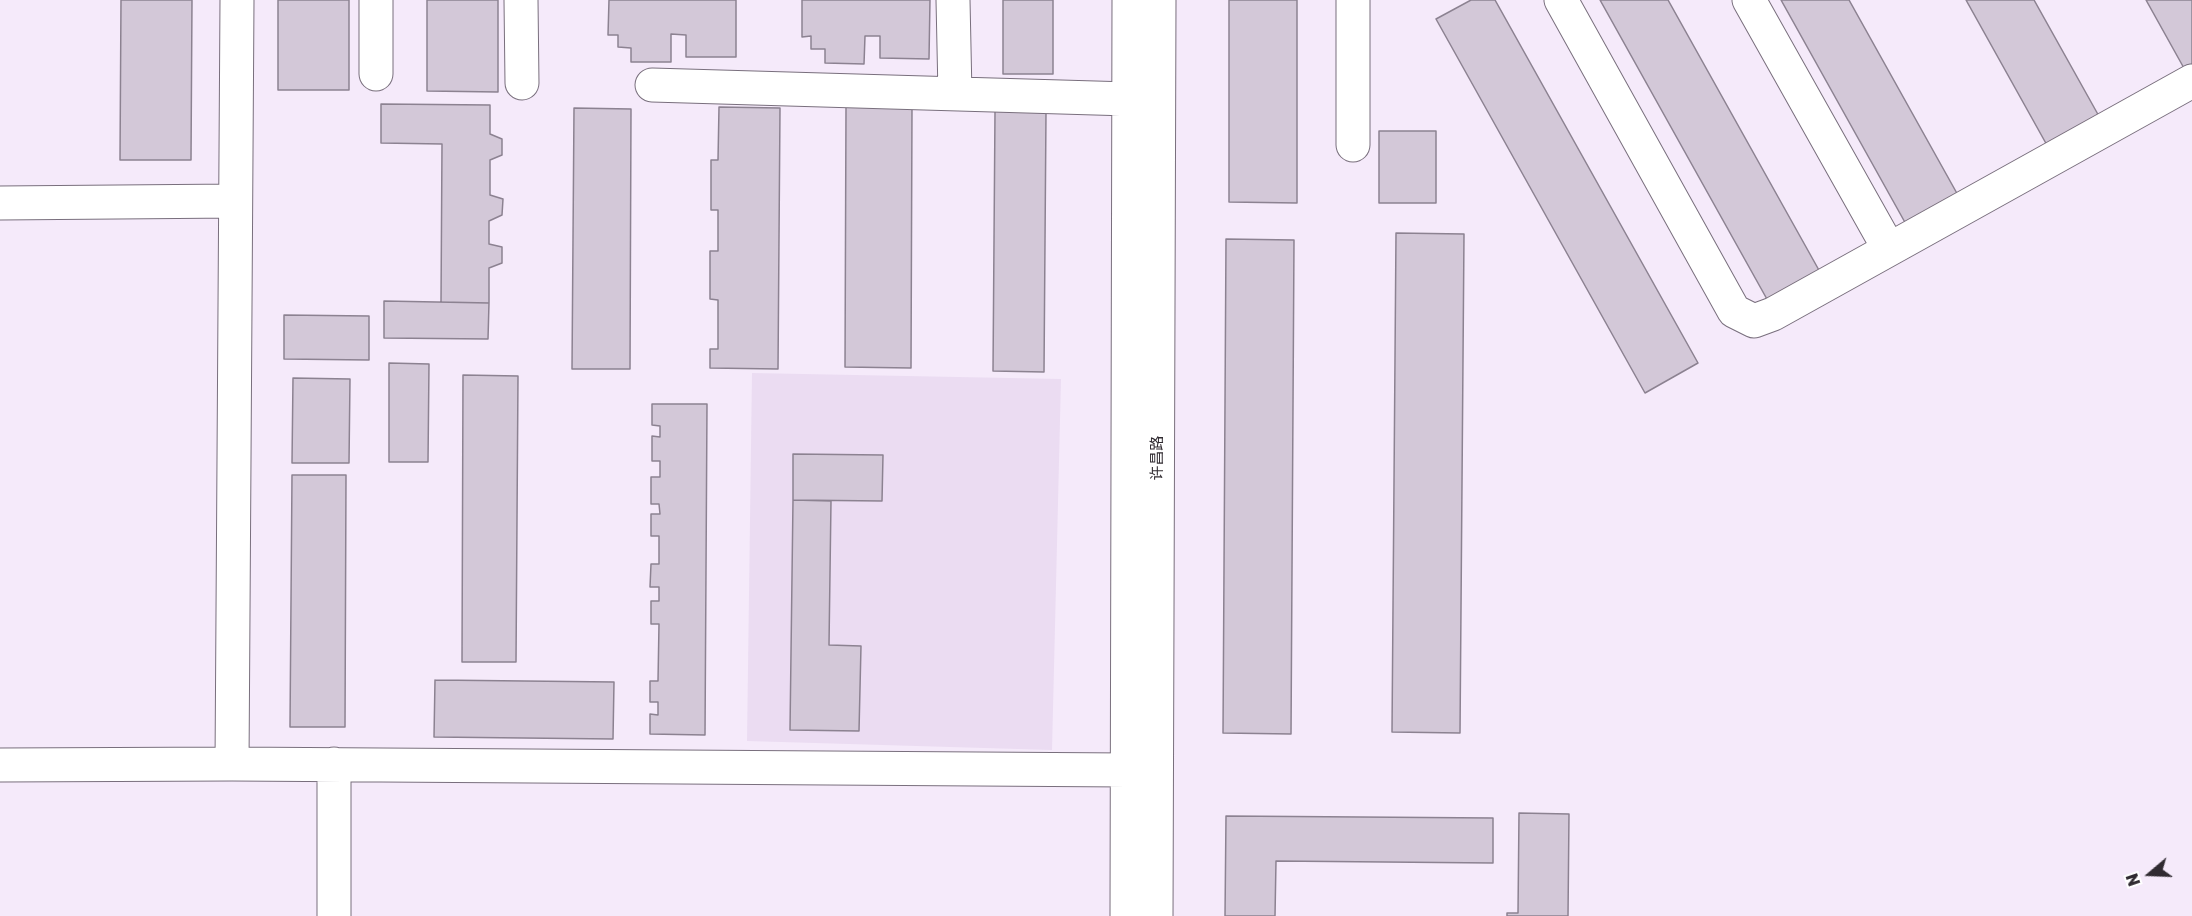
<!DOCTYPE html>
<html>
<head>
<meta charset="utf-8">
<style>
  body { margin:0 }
  #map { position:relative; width:2192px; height:916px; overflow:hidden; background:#f5eafa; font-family:"Golos Text",sans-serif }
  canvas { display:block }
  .north { position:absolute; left:2120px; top:844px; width:60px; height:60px; -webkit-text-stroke:4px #fff; paint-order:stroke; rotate:251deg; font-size:16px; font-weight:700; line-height:24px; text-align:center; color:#302b31 }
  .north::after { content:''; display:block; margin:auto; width:21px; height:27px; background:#302b31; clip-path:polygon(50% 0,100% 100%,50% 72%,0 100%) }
</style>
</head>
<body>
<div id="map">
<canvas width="2192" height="916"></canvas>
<div class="north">N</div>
</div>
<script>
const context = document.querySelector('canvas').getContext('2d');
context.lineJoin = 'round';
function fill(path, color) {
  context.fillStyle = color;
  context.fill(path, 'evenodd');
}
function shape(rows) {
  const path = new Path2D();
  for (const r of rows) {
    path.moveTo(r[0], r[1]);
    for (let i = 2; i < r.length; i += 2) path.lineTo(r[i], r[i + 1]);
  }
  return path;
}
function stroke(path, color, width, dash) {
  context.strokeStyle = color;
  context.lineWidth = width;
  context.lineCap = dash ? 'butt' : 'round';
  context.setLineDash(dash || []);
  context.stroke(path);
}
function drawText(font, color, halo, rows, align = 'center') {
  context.font = font + ' "Golos Text","Noto Sans SC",sans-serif';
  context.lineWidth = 6;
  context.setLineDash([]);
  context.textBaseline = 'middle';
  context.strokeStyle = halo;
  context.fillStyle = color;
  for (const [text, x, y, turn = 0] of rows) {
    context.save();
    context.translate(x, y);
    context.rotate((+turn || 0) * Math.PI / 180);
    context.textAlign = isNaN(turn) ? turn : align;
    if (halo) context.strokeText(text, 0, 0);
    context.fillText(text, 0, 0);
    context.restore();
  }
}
const built = shape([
  [752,373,1061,379,1052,750,747,741]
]);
const building = shape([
  [121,0,192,0,191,160,120,160,121,0],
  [278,0,349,0,349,90,278,90,278,0],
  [427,0,498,0,498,92,427,91,427,0],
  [609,0,736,0,736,57,686,57,686,35,671,34,671,62,631,62,631,48,618,47,618,35,608,35,609,0],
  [802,0,930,0,929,59,880,58,880,36,865,36,864,64,825,63,825,49,811,49,811,36,802,37,802,0],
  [1003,0,1053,0,1053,74,1003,74,1003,0],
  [1229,0,1297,0,1297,203,1229,202,1229,0],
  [1471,0,1495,0,1698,363,1645,393,1436,19,1471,0],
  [1600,0,1668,0,1820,272,1768,301,1600,0],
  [1781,0,1849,0,1959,197,1907,226,1781,0],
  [1966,0,2034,0,2100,118,2048,147,1966,0],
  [2146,0,2192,0,2192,66,2185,70,2146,0],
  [381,104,490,105,490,134,502,139,502,155,490,160,490,195,503,199,502,215,489,221,489,244,502,247,502,263,489,268,489,303,441,302,442,144,381,143,381,104],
  [719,107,780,108,778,369,710,368,710,349,718,349,718,300,710,299,710,251,718,251,718,210,711,210,711,160,718,160,719,107],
  [846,107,912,107,911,368,845,367,846,107],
  [574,108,631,109,630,369,572,369,574,108],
  [995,111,1046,112,1044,372,993,371,995,111],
  [1379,131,1436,131,1436,203,1379,203,1379,131],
  [1396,233,1464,234,1460,733,1392,732,1396,233],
  [1226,239,1294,240,1291,734,1223,733,1226,239],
  [384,301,489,303,488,339,384,338,384,301],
  [284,315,369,316,369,360,284,359,284,315],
  [389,363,429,364,428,462,389,462,389,363],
  [463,375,518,376,516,662,462,662,463,375],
  [293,378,350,379,349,463,292,463,293,378],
  [652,404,707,404,705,735,650,734,650,714,658,715,658,702,650,702,650,681,658,681,659,624,651,624,651,601,659,601,659,587,650,587,651,564,659,564,659,536,651,536,651,514,660,514,659,504,651,504,651,477,660,477,660,461,652,461,652,436,660,437,660,426,652,425,652,404],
  [793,454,883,455,882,501,793,500,793,454],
  [292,475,346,475,345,727,290,727,292,475],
  [793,500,831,501,829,645,861,646,859,731,790,730,793,500],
  [435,680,614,682,613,739,434,737,435,680],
  [1519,813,1569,814,1568,916,1507,916,1507,913,1518,913,1519,813],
  [1226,816,1493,818,1493,863,1276,861,1275,916,1225,916,1226,816]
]);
const minor = shape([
  [376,0,376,74],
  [521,0,522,83],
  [953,0,955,94],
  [1353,0,1353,145],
  [1561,0,1734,311,1754,321,1773,314,2192,81],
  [1749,0,1889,249],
  [652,85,1129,99],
  [0,203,235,201],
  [232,764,237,0],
  [334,764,334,916],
  [0,765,232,764,1127,770],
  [1127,916,1129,0],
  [1156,916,1159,0]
]);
const streetNames = [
  ["许昌路",1157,458,-90]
];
fill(built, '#ebdcf2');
fill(building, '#d3c8d8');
stroke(building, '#8c8291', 1.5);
stroke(minor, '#796f7d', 35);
stroke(minor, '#fff', 33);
drawText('15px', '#302b31', '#fff', streetNames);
</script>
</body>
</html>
